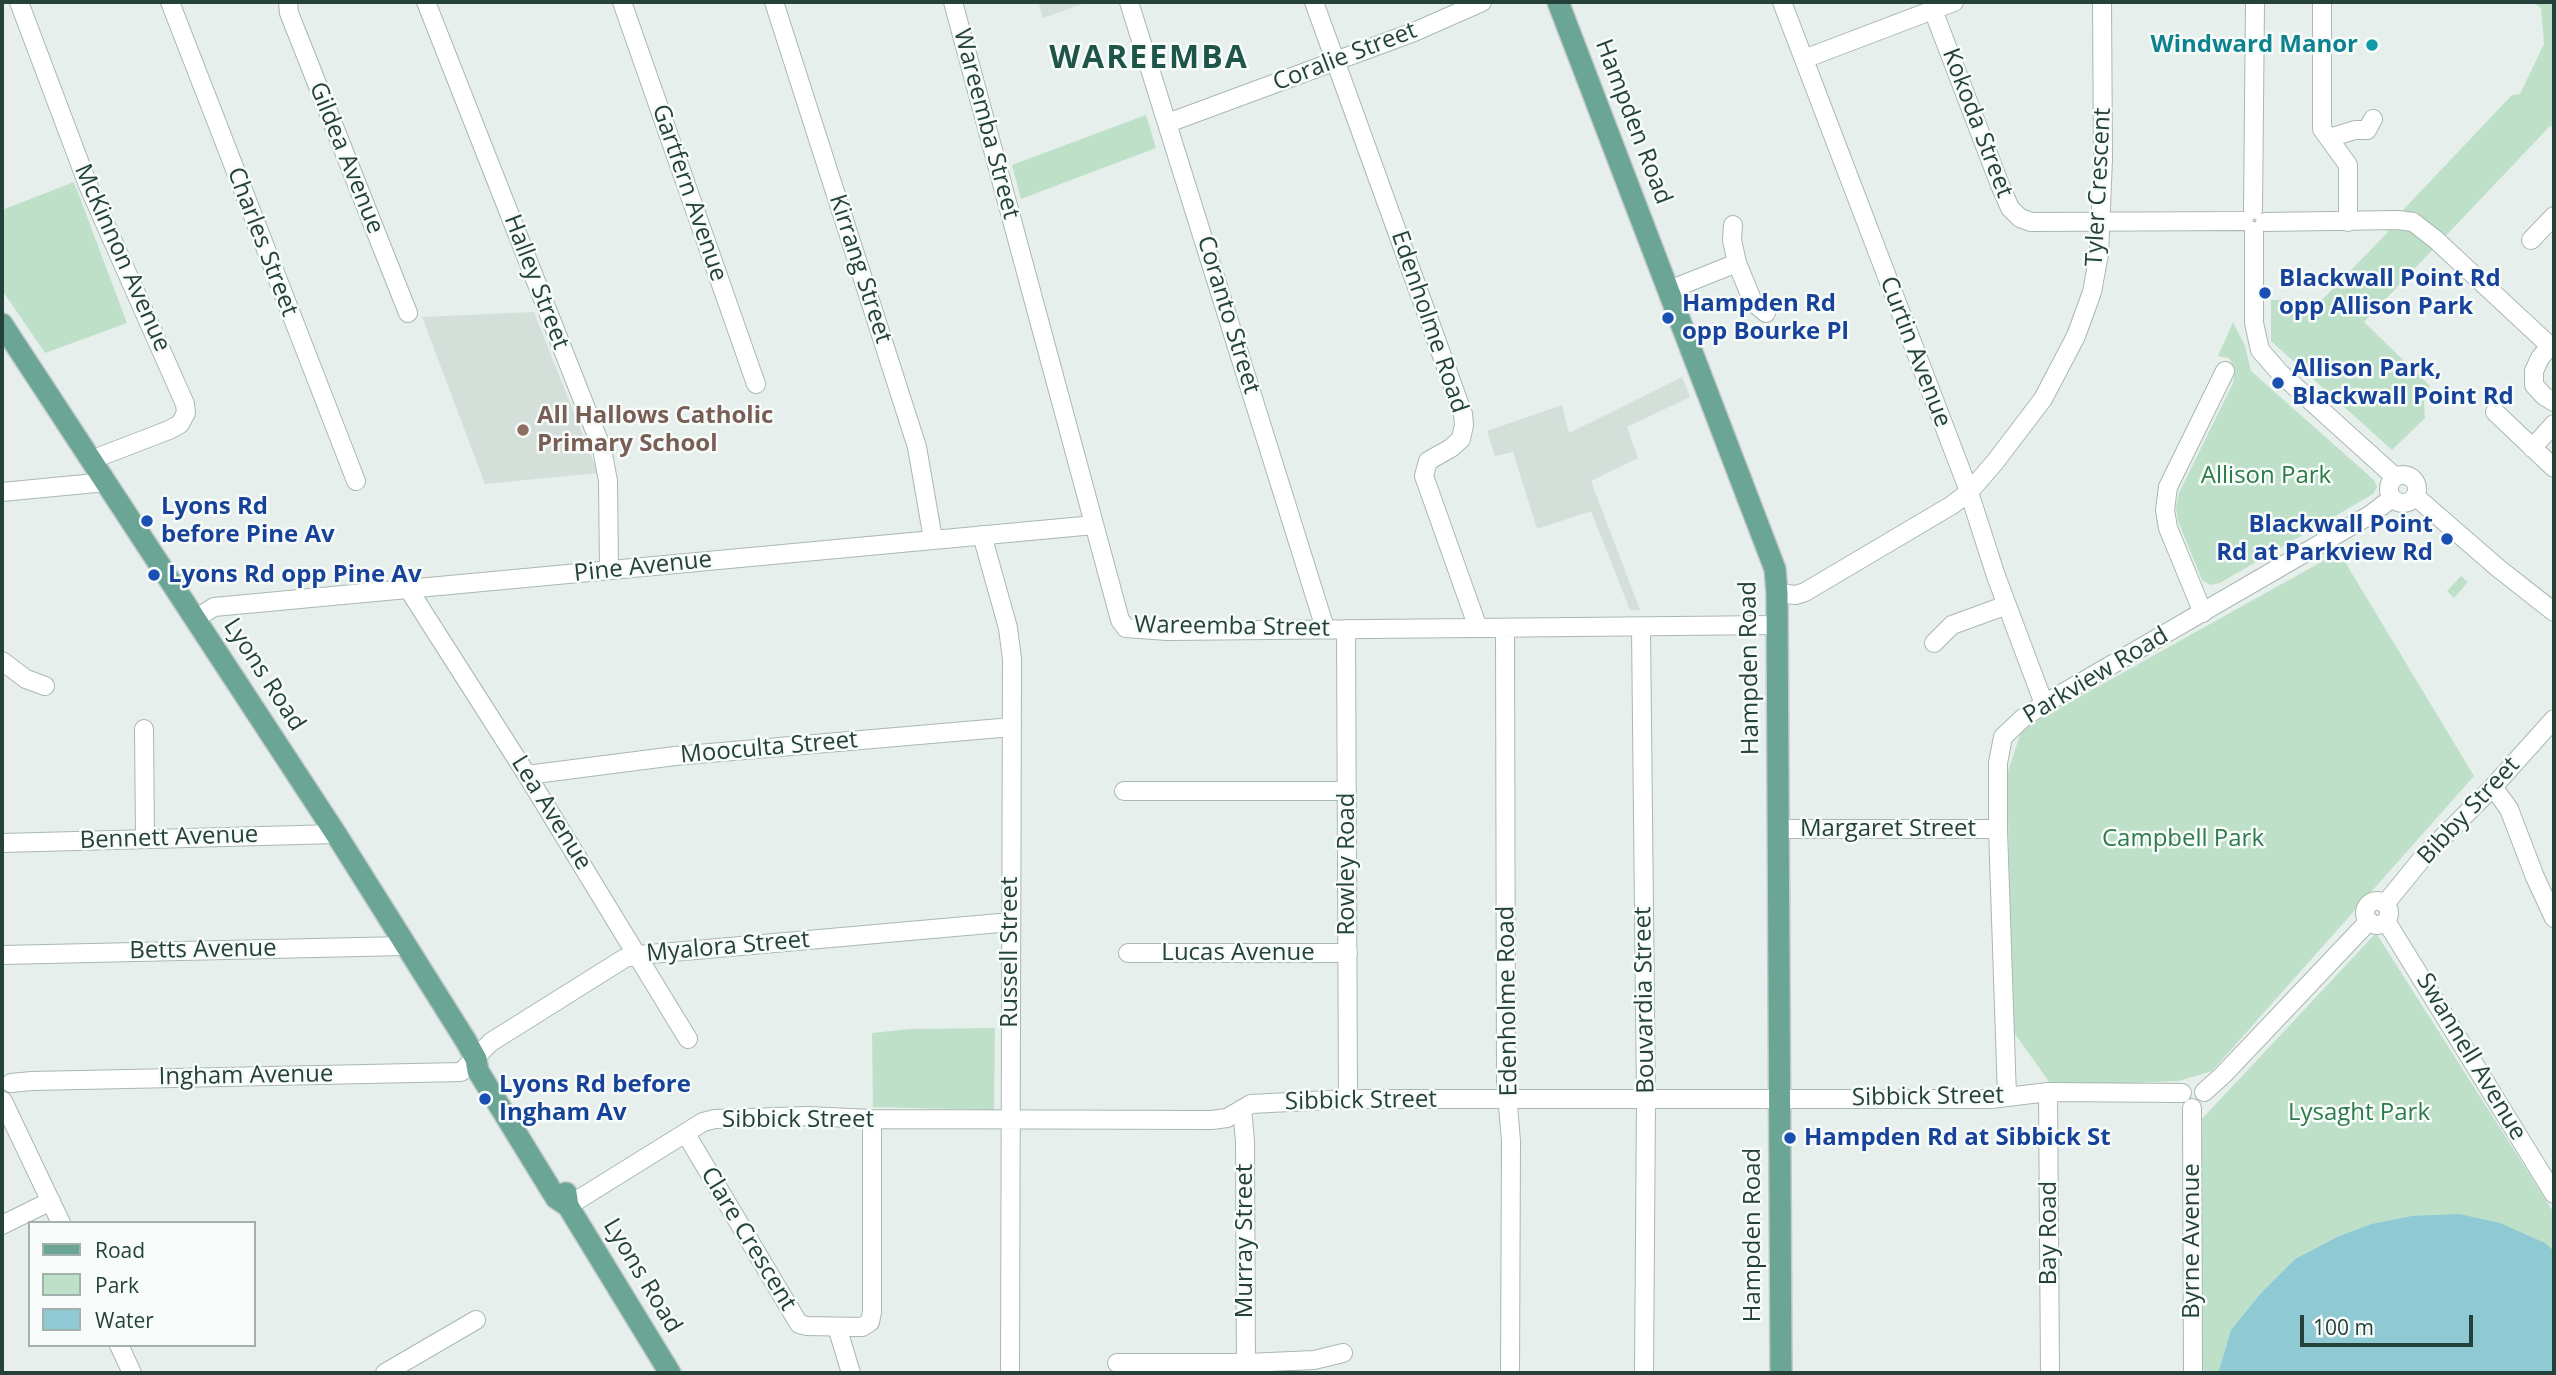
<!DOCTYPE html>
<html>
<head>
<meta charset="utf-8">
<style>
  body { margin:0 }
  #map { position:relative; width:2556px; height:1375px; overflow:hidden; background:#e6efeb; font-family:"Open Sans",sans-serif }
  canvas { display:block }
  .frame { position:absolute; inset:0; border:4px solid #24423a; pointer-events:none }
  .legend { position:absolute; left:28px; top:1221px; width:228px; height:126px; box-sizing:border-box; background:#f7fbf9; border:2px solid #a3b1ad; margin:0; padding:9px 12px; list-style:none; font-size:21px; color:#24423a }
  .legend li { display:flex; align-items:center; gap:14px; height:35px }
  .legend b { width:35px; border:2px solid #a3b1ad }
  .scale { position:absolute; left:2300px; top:1315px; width:173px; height:32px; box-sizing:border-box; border:4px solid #24423a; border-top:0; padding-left:9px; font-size:21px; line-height:24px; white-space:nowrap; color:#24423a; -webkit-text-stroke:5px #f7fbf9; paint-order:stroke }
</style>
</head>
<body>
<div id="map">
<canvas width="2556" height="1375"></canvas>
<div class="frame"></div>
<ul class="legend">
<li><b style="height:9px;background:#6aa596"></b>Road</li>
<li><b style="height:19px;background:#bfe0c8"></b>Park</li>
<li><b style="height:19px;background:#8ec9d4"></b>Water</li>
</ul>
<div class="scale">100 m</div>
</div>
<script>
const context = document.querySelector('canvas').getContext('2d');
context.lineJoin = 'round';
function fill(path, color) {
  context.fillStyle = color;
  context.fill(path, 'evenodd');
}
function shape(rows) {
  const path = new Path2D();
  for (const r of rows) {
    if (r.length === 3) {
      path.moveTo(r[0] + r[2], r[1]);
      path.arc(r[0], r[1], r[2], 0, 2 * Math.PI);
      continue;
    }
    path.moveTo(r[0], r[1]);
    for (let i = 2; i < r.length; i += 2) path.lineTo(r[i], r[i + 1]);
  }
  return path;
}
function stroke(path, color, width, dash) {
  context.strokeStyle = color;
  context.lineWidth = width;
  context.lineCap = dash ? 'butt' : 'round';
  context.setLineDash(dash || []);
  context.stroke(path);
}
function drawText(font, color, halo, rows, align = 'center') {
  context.font = font + ' "Open Sans",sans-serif';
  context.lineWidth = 5;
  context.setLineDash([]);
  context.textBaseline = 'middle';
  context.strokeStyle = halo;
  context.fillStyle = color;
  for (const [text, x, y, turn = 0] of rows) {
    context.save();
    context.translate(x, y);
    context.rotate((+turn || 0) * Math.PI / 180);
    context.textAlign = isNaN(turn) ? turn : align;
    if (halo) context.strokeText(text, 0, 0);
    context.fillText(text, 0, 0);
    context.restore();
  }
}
const built = shape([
  [1038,2,1088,2,1043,18],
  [534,312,598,473,485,484,422,317],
  [1682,377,1690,397,1627,427,1638,458,1591,481,1640,610,1630,610,1591,511,1537,529,1513,452,1495,456,1487,431,1562,405,1569,433]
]);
const green = shape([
  [2532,2,2554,2,2554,128,2550,126,2364,322,2430,386,2424,399,2425,418,2392,450,2271,341,2271,300,2323,299,2389,231,2384,230,2512,95,2520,94,2544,44,2541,8],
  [1146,115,1156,148,1021,199,1012,165],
  [74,182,127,323,45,353,2,290,2,210],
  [2233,322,2245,346,2251,371,2374,480,2377,487,2373,494,2220,583,2210,585,2202,580,2178,521,2176,507,2179,493,2233,383,2235,369,2229,358,2218,356],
  [2339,552,2474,776,2212,1071,2179,1081,2052,1086,2013,1031,2007,774,2022,729],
  [2461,576,2468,582,2454,598,2447,591],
  [2376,933,2554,1213,2554,1251,2545,1243,2411,1216,2371,1224,2337,1237,2295,1259,2260,1294,2231,1330,2218,1373,2206,1373,2201,1367,2200,1121],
  [995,1028,994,1110,873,1107,872,1033,910,1029]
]);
const water = shape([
  [2459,1214,2500,1223,2545,1243,2554,1251,2554,1373,2218,1373,2231,1330,2260,1294,2295,1259,2337,1237,2371,1224,2411,1216]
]);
const minor = shape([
  [19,2,88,185,185,404,186,413,180,424,169,430,91,460],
  [170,2,356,481],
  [288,2,289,13,408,313],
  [426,2,602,449,608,481,609,570],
  [622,2,756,384],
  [774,2,917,447,933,539],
  [953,2,1120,620,1126,628,1167,631,1777,625],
  [1129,2,1325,628],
  [1314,2,1463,414,1464,425,1461,439,1451,448,1428,461,1424,476,1478,628],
  [1782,2,1967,486,1996,576,2044,704],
  [2322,2,2322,129,2348,165,2348,222],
  [1933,10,2000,185,2010,208,2020,218,2031,222,2244,221],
  [1804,59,1954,2],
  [1168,123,1414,32,1482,2],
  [2329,138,2355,130,2367,130,2373,119],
  [2253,210,2255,2],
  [2265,222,2398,220,2413,222,2435,239,2550,346],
  [1733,225,1732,240,1737,263],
  [2254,231,2254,323,2260,350,2280,373,2395,477],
  [2531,240,2554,216],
  [1669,290,1737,263,1753,302,1766,313],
  [2554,345,2550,346,2540,358,2534,371,2534,385,2544,396,2554,402],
  [2495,412,2554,468],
  [2532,448,2554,424],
  [2403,489,14],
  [2,492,106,482],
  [2415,496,2498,568,2554,612],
  [982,535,1008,628,1012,659,1010,1373],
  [409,590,527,775,688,1039],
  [1777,593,1796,595,1805,592,1952,505,1969,492,1995,462,2043,399,2076,336,2092,292,2099,254,2103,159,2102,2],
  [2203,613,2168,528,2165,510,2168,487,2225,371],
  [195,619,214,607,1094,525],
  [1641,627,1646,1100,1644,1373],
  [1505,628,1506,1082,1511,1141,1510,1373],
  [1346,629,1348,1099],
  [1934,643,1952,625,2007,605],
  [2,661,26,679,45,686],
  [144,729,145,838],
  [527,775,675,756,1012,727],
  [2493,787,2509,809,2535,877,2554,918],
  [1124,791,1347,791],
  [1778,829,1998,829],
  [2,843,336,834],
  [2377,913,12],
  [2385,904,2425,855,2493,787,2554,719],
  [2386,921,2554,1194],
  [1128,953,1348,953],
  [2,955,404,946],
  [11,1083,32,1081,461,1072,491,1042,625,958,639,955,1011,922],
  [2048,1092,2050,1373],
  [2204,1092,2223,1075,2369,921],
  [2007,1097,1998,829,1998,763,2003,737,2023,718,2044,704,2370,515,2392,498],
  [3,1101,61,1223],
  [2192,1108,2193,1373],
  [1242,1109,1245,1141,1246,1373],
  [686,1134,799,1324,807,1326,862,1327,870,1322,872,1312,872,1119],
  [568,1206,703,1122,715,1119,807,1116,872,1119,1212,1120,1227,1118,1251,1104,1348,1099,1991,1099,2048,1092,2182,1093],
  [2,1225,51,1201],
  [837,1327,851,1373],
  [119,1345,132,1373],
  [1117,1363,1247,1363,1314,1360,1343,1353],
  [385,1373,476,1320]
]);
const major = shape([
  [1558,2,1775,569,1777,593,1781,1373],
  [2,324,336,834,466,1041,476,1059,478,1071,556,1198,568,1206],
  [566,1193,568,1206,670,1373]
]);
const markers = [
  [2372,45,7,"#0f9aa8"],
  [2265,293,7,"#1a4fb4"],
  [1668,318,7,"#1a4fb4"],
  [2278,383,7,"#1a4fb4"],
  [523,430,7,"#8d6e63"],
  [147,521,7,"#1a4fb4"],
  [2447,539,7,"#1a4fb4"],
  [154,575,7,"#1a4fb4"],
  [485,1099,7,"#1a4fb4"],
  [1790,1138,7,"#1a4fb4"]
];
const cultureNames = [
  ["Windward Manor",2358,45]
];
const streetNames = [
  ["Coralie Street",1345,57,-21],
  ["Hampden Road",1633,122,69],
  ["Kokoda Street",1977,123,69],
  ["Wareemba Street",986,124,75],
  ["Gildea Avenue",346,158,68],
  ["Tyler Crescent",2099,187,-87],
  ["Gartfern Avenue",689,193,71],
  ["Charles Street",262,242,69],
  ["McKinnon Avenue",122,258,66],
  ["Kirrang Street",860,269,72],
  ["Halley Street",536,282,69],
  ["Coranto Street",1228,315,73],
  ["Edenholme Road",1429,322,71],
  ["Curtin Avenue",1915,352,69],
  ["Pine Avenue",643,567,-6],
  ["Wareemba Street",1232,627,1],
  ["Hampden Road",1750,668,-91],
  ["Lyons Road",264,675,57],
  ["Parkview Road",2096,676,-31],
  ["Mooculta Street",769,748,-5],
  ["Bibby Street",2469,811,-47],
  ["Lea Avenue",551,813,58],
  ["Margaret Street",1888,829],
  ["Bennett Avenue",169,838,-2],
  ["Rowley Road",1347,864,-90],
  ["Myalora Street",728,947,-5],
  ["Betts Avenue",203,950,-1],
  ["Russell Street",1010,952,-90],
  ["Lucas Avenue",1238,953],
  ["Bouvardia Street",1645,1000,-91],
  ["Edenholme Road",1508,1001,-91],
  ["Swannell Avenue",2471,1057,59],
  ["Ingham Avenue",246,1076,-1],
  ["Sibbick Street",1928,1097,-1],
  ["Sibbick Street",1361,1101,-1],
  ["Sibbick Street",798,1120],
  ["Bay Road",2049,1233,-90],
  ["Hampden Road",1753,1235,-90],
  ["Clare Crescent",748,1239,59],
  ["Murray Street",1245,1241,-90],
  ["Byrne Avenue",2192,1241,-90],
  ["Lyons Road",642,1276,59]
];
const transitNames = [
  ["Blackwall Point Rd",2279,279],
  ["opp Allison Park",2279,307],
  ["Hampden Rd",1682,304],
  ["opp Bourke Pl",1682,332],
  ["Allison Park,",2292,369],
  ["Blackwall Point Rd",2292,397],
  ["Lyons Rd",161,507],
  ["before Pine Av",161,535],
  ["Blackwall Point",2433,525,"right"],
  ["Rd at Parkview Rd",2433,553,"right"],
  ["Lyons Rd opp Pine Av",168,575],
  ["Lyons Rd before",499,1085],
  ["Ingham Av",499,1113],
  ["Hampden Rd at Sibbick St",1804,1138]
];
const educationNames = [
  ["All Hallows Catholic",537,416],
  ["Primary School",537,444]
];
const parkNames = [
  ["Allison Park",2266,476],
  ["Campbell Park",2183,839],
  ["Lysaght Park",2359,1113]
];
const districtNames = [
  ["WAREEMBA",1149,59]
];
fill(built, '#d4dfda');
fill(green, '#bfe0c8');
fill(water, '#8ec9d4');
stroke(minor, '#a8b8b2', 20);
stroke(major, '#c2cac8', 24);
stroke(minor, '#fff', 18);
stroke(major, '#6aa596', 21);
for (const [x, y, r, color] of markers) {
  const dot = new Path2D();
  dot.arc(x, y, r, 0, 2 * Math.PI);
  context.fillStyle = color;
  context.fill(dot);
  stroke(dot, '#f7fbf9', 2.5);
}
drawText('bold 24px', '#0d838f', '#f7fbf9', cultureNames, 'right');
drawText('24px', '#24423a', '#f7fbf9', streetNames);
drawText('bold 24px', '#164399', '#f7fbf9', transitNames, 'left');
drawText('bold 24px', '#785e54', '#f7fbf9', educationNames, 'left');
drawText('24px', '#2d7a4b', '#f7fbf9', parkNames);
context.letterSpacing = '2px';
drawText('bold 32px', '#1f5548', '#f7fbf9', districtNames);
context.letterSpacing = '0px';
</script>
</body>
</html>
